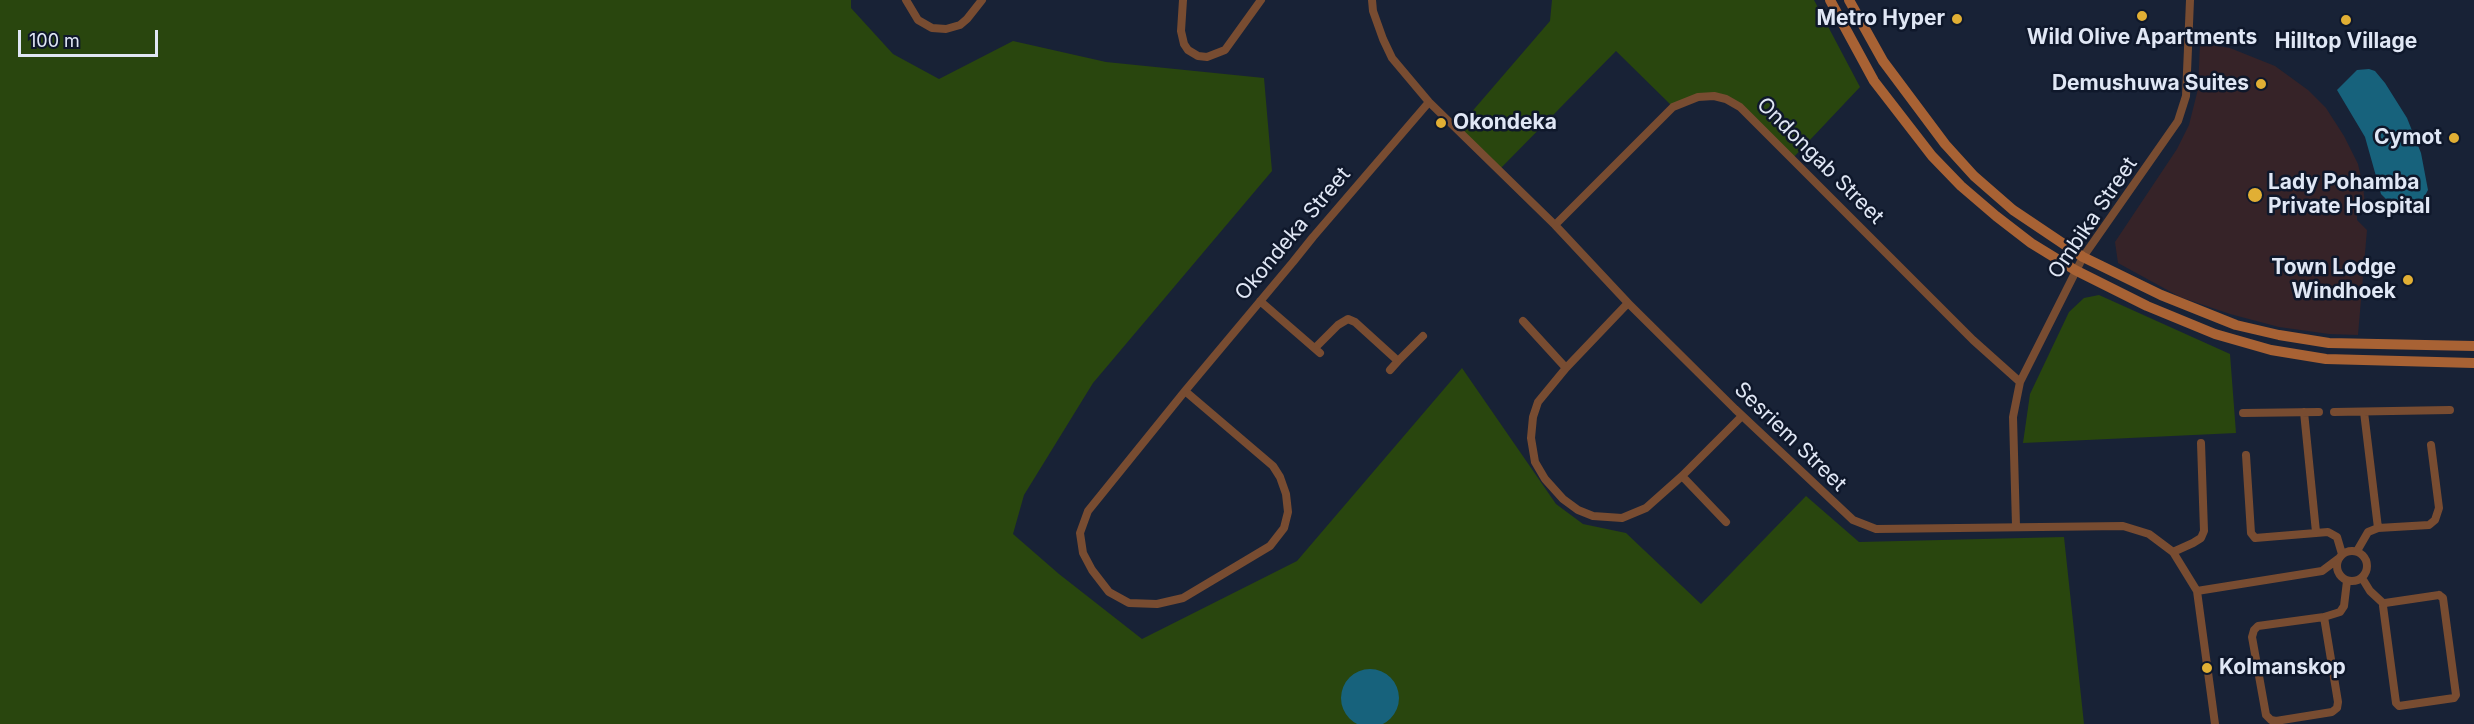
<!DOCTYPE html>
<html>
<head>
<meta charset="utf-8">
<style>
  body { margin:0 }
  #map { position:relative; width:2474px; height:724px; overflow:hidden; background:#182236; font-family:Inter,sans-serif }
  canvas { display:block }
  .scale { position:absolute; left:18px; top:30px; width:140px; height:27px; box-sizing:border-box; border:3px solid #e0e7f5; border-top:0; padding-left:8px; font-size:18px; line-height:21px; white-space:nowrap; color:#e0e7f5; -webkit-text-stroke:4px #0f182b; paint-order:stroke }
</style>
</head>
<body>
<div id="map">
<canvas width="2474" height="724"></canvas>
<div class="scale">100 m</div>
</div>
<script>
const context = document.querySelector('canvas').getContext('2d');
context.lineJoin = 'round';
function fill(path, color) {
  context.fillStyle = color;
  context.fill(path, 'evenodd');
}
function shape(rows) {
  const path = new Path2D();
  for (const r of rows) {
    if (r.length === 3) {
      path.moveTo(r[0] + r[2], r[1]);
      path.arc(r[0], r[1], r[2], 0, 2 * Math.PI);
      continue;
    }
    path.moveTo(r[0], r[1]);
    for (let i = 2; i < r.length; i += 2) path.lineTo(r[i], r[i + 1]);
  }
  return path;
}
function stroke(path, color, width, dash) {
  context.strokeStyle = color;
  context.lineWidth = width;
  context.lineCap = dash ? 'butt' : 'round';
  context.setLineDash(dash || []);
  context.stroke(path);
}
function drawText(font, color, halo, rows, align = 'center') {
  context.font = font + ' Inter,sans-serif';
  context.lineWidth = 5;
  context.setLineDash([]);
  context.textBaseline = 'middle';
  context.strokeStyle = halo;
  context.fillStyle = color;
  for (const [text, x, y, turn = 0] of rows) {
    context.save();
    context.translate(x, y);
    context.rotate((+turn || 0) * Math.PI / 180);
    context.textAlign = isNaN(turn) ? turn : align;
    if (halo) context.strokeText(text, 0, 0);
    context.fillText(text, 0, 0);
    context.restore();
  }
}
const medical = shape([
  [2200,43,2230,48,2275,66,2308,90,2326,108,2344,136,2358,164,2363,186,2365,204,2357,208,2357,220,2367,230,2358,335,2329,334,2279,327,2230,314,2180,297,2118,263,2115,242,2177,149,2189,125,2198,89]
]);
const green = shape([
  [0,0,851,0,851,8,893,54,939,79,1013,41,1106,62,1264,78,1272,171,1093,383,1024,495,1013,534,1059,574,1142,639,1297,561,1462,368,1556,504,1583,524,1626,533,1701,604,1806,496,1859,542,2064,537,2084,724,0,724],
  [1552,0,1814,0,1860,87,1792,159,1740,107,1714,96,1673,107,1616,51,1499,170,1457,129,1550,21],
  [2099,295,2230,354,2236,433,2023,443,2030,394,2069,312,2084,298]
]);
const water = shape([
  [2369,69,2375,71,2385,83,2407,118,2421,153,2428,190,2423,199,2388,201,2381,194,2365,137,2337,90,2357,70],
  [1370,698,29]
]);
const minor = shape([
  [906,0,918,20,932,28,946,29,960,25,967,19,982,0],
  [1183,0,1181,31,1184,44,1188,50,1198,56,1207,57,1225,50,1261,0],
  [1372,0,1373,11,1383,39,1392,58,1429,102,1555,225,1628,303,1735,409,1853,520,1876,529,2123,526,2149,534,2173,552,2197,591,2215,724],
  [1555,225,1673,107,1698,97,1714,96,1726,99,1740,107,1973,340,2020,382],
  [1260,301,1320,353],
  [1628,303,1566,368,1538,402,1533,417,1531,438,1535,462,1545,479,1563,499,1578,510,1593,516,1622,518,1646,508,1682,476,1742,416],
  [1523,321,1566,368],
  [1315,348,1338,325,1348,319,1355,322,1398,361,1423,336],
  [1390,370,1398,361],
  [1185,391,1273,466,1280,477,1286,494,1288,512,1284,528,1270,546,1183,598,1157,604,1129,603,1109,592,1092,570,1083,553,1080,533,1088,511,1185,391,1293,262,1313,237,1429,102],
  [2304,412,2316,532],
  [2334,412,2450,410],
  [2364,412,2378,528],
  [2243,413,2319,412],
  [2246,455,2251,533,2255,538,2328,532,2337,537,2342,554],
  [1682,476,1726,522],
  [2016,526,2013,417,2020,382,2083,257,2178,121,2186,96,2190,0],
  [2352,566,15],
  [2357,551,2368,532,2378,528,2429,525,2435,520,2439,508,2431,445],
  [2173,552,2193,543,2201,538,2204,531,2201,443],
  [2362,578,2370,591,2384,604],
  [2197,591,2322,571,2338,559],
  [2439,595,2443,598,2456,695,2454,698,2399,706,2396,703,2383,606,2385,603,2439,595],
  [2324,617,2338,702,2337,708,2332,712,2276,721,2271,720,2266,715,2252,637,2254,630,2258,626,2324,617,2340,612,2344,606,2347,581]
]);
const secondary = shape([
  [1830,0,1874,81,1932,156,1961,186,1996,216,2031,243,2075,270,2147,306,2215,334,2271,350,2326,359,2474,363],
  [1849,0,1883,61,1945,144,1974,176,2013,210,2083,257,2161,295,2236,325,2279,335,2329,343,2474,346]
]);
const markers = [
  [2142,16,6,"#e1af34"],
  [1957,19,6,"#e1af34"],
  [2346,20,6,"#e1af34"],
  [2261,84,6,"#e1af34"],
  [1441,123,6,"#e1af34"],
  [2454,138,6,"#e1af34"],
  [2255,195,8,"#e1af34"],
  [2408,280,6,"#e1af34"],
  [2207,668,6,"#e1af34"]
];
const poiNames = [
  ["Metro Hyper",1945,19],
  ["Wild Olive Apartments",2142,38,"center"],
  ["Hilltop Village",2346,42,"center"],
  ["Demushuwa Suites",2249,84],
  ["Okondeka",1453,123,"left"],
  ["Cymot",2442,138],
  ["Lady Pohamba",2268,183,"left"],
  ["Private Hospital",2268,207,"left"],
  ["Town Lodge",2396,268],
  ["Windhoek",2396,292],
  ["Kolmanskop",2219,668,"left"]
];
const streetNames = [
  ["Ondongab Street",1820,161,45],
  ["Ombika Street",2093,218,-56],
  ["Okondeka Street",1293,234,-50],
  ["Sesriem Street",1790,437,44]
];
fill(medical, '#362328');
fill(green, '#29460e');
fill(water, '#17627c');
stroke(minor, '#784c31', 8);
stroke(secondary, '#a86234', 10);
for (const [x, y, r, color] of markers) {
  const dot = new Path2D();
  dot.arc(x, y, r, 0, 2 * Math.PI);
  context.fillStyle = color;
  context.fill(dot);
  stroke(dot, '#0f182b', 2);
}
drawText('bold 21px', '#e0e7f5', '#0f182b', poiNames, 'right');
drawText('21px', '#e0e7f5', '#0f182b', streetNames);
</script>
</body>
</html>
